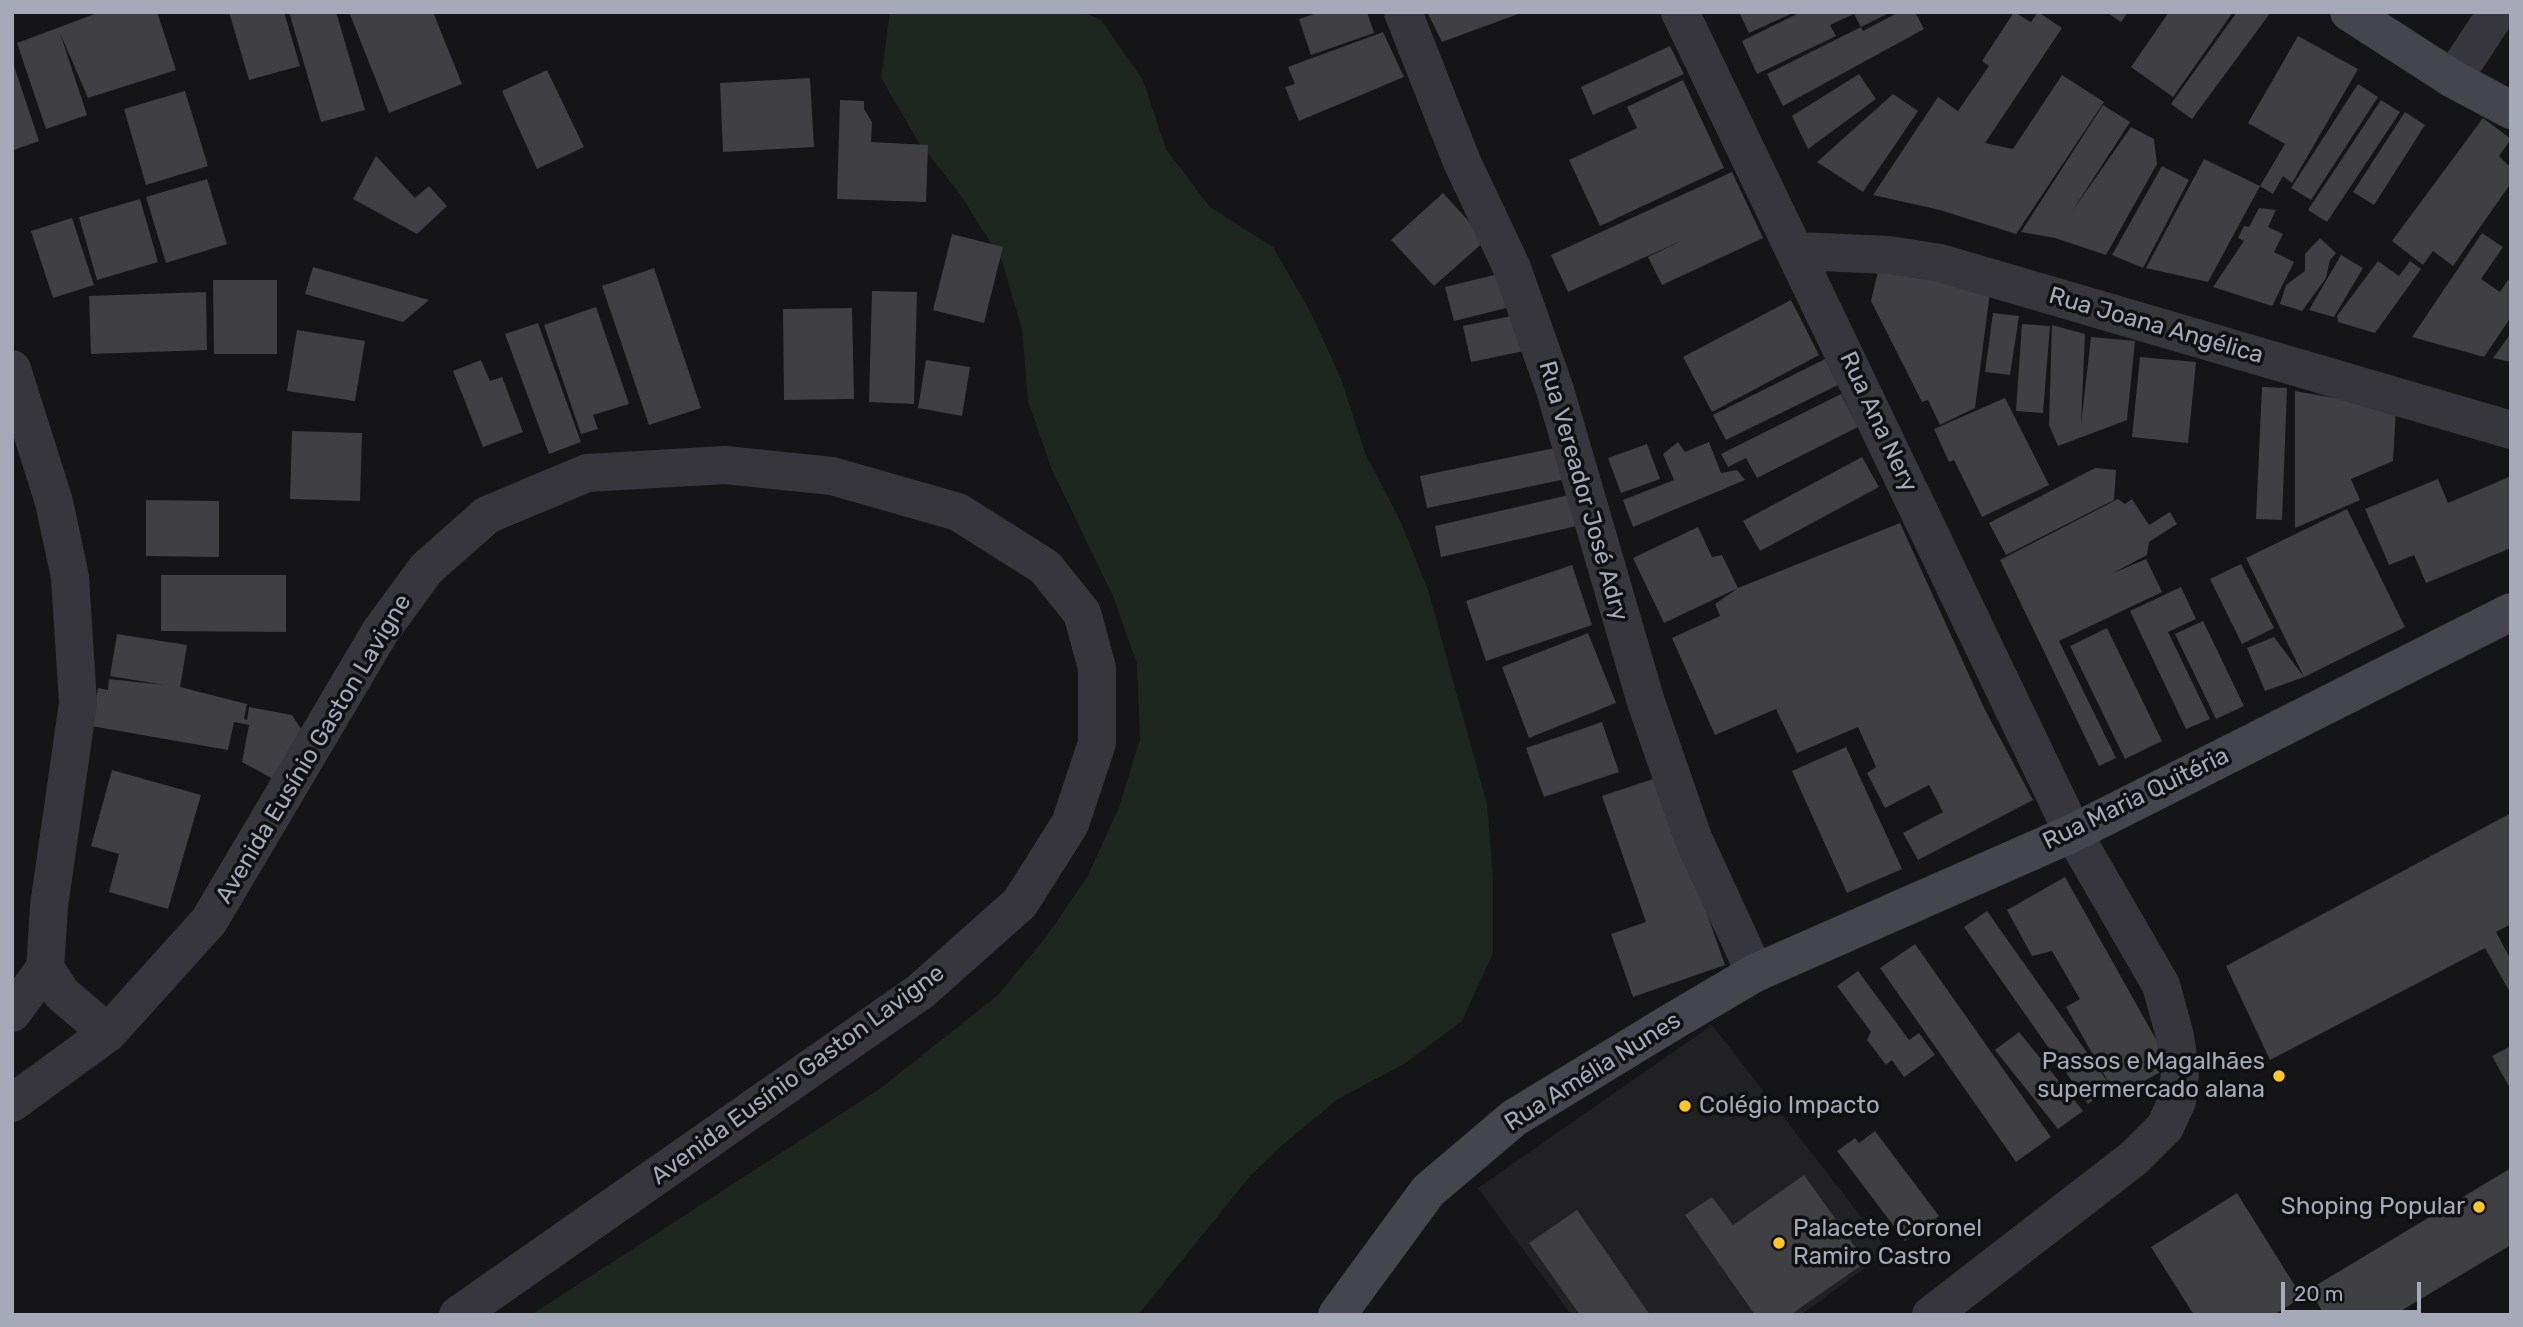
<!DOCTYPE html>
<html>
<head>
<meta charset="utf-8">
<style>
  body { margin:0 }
  #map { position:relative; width:2523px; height:1327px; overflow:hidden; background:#151517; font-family:Rubik,sans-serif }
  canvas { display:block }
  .frame { position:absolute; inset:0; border:14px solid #a6aab8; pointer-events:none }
  .scale { position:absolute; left:2281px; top:1282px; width:140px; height:32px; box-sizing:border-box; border:4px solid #a6aab8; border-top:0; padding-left:9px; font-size:21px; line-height:24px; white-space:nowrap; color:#a6aab8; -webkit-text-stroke:5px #101012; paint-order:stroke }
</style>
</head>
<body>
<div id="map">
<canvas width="2523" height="1327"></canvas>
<div class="frame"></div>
<div class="scale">20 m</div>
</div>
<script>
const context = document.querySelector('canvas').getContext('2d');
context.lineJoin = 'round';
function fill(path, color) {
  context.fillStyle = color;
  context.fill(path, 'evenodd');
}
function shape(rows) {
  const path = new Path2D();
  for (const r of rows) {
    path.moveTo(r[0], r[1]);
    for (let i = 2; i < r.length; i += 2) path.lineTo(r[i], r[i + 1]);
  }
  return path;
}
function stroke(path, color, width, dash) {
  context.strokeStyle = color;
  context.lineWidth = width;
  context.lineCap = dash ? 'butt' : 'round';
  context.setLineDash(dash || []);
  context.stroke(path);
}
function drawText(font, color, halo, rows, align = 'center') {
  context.font = font + ' Rubik,sans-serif';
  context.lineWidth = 7;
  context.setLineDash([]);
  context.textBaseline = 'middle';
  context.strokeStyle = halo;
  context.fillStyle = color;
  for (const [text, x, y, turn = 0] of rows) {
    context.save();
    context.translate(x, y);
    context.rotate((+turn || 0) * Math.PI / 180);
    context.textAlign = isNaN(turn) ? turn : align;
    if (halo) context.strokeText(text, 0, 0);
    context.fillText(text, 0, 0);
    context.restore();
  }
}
const built = shape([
  [1712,1025,1888,1251,1801,1315,1571,1315,1478,1188]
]);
const green = shape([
  [890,12,1082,12,1101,20,1143,80,1166,149,1210,207,1273,247,1311,313,1341,379,1365,453,1400,520,1428,590,1487,804,1493,879,1493,953,1462,1021,1404,1064,1338,1099,1281,1146,1250,1176,1138,1315,531,1315,881,1088,998,995,1046,937,1087,877,1119,808,1140,739,1137,664,1113,596,1052,470,1028,401,1022,330,1002,261,962,197,918,141,881,78]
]);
const building = shape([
  [100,12,157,12,176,70,88,98,60,33,87,115,46,129,17,43],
  [229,12,284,12,300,66,249,80],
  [289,12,336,12,365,110,321,122],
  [349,12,433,12,462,84,389,113],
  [1320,12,1367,12,1374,33,1311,55,1299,19],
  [1427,12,1521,12,1521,13,1442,42],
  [1739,12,1795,12,1749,33],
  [1801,12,1891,12,1861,27,1854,14,1830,25,1836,36,1757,74,1742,41],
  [1899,12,1915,12,1924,29,1783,106,1767,74,1861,27,1863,31],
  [2014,12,2031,22,2038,12,2062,28,1985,143,2013,149,2062,75,2104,102,2016,234,1940,210,1873,195,1938,97,1958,111,1989,66,1982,61],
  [2106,12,2128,12,2121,22],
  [2169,12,2233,12,2173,97,2131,67],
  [2237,12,2271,12,2192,119,2171,104],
  [1383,32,1404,77,1299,121,1285,87,1295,84,1288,67],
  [2298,36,2358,69,2292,183,2283,176,2273,194,2260,186,2285,144,2248,123],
  [1670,46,1684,74,1593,115,1581,87],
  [13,63,39,141,14,150,12,145],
  [547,70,584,147,537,169,502,91],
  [1859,74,1876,99,1808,149,1792,116],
  [810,78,814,147,723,152,720,83],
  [1683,80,1724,168,1600,226,1569,160,1637,128,1627,107],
  [2358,84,2378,97,2311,200,2291,188],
  [185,91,208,166,146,185,124,109],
  [1893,94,1918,111,1863,192,1817,162],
  [840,100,864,101,864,109,872,122,871,142,928,145,926,202,837,199],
  [2381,100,2400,112,2327,222,2308,210],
  [2103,105,2130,122,2071,213,2131,127,2154,139,2157,164,2106,255,2055,238,2021,232],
  [2405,112,2425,125,2374,205,2353,192],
  [2483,118,2511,139,2499,156,2511,168,2511,183,2453,266,2433,251,2423,265,2392,241],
  [376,156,415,198,429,186,447,206,417,234,353,199],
  [2204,159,2260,186,2208,282,2146,268],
  [2162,166,2189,180,2143,268,2112,255],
  [1732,172,1763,238,1662,285,1648,257,1683,240,1568,292,1551,255],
  [207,179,227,244,166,263,146,197],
  [1443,193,1486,240,1434,286,1391,240],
  [140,199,158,262,97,280,79,217],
  [2259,208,2276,210,2268,227,2283,234,2274,252,2294,262,2272,306,2213,287,2244,241,2238,238,2244,226,2249,227],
  [72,218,94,285,53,298,31,231],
  [2482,233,2503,247,2481,279,2500,292,2508,280,2511,282,2511,317,2484,357,2412,337],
  [952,234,1003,247,984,323,933,310],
  [2320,238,2336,253,2330,260,2326,278,2302,311,2280,304,2286,285,2305,271,2305,254],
  [2341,255,2363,268,2334,317,2309,310],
  [2378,261,2399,276,2410,261,2421,269,2375,333,2338,322,2337,316],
  [313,267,429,300,403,322,305,294],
  [1879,267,1990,292,1975,408,1940,425,1928,400,1922,402,1871,301],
  [654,268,701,408,649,425,602,286],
  [1498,274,1506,308,1454,321,1445,287],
  [213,280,277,280,277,354,214,354],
  [872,291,917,292,914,404,869,402],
  [206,292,207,350,91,354,89,296],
  [1791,300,1819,355,1712,412,1683,357],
  [596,307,629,404,593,415,598,429,581,434,544,325],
  [852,308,854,399,784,400,783,309],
  [1993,313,2019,316,2010,375,1985,372],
  [1521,314,1529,350,1471,362,1463,326],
  [538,323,581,442,549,454,505,334],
  [2022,324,2050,326,2043,413,2016,411],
  [2052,325,2085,334,2081,425,2091,337,2135,341,2127,420,2058,446,2049,425],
  [297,330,365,341,355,401,287,391],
  [2511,333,2511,362,2493,358],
  [2140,357,2196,362,2188,443,2132,437],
  [1825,359,1838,385,1726,440,1713,415],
  [481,360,490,381,502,377,523,432,483,447,453,371],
  [926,360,970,367,962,416,918,408],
  [2262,387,2287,388,2282,520,2256,519],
  [2295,391,2396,409,2393,461,2351,479,2360,500,2295,528],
  [1841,394,1858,427,1757,478,1746,458,1728,467,1721,454],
  [2005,398,2049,485,1982,517,1954,460,1949,462,1934,429],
  [292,431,362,433,360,501,290,499],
  [1678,442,1685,452,1709,442,1721,473,1737,470,1745,480,1633,527,1623,500,1674,480,1663,454],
  [1647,444,1660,479,1621,493,1608,458],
  [1564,446,1571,478,1427,508,1420,476],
  [1862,457,1879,487,1760,551,1743,521],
  [2095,468,2116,470,2114,500,2006,555,1989,523],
  [2511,476,2511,548,2426,583,2414,555,2389,565,2365,509,2438,479,2448,503],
  [1573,494,1581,525,1441,557,1435,526],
  [2118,499,2125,504,2132,499,2149,525,2170,512,2177,524,2149,542,2147,555,2111,574,2146,559,2162,592,2059,641,2116,758,2099,766,2000,560],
  [146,500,219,501,219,557,146,556],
  [2347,509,2405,627,2304,677,2246,558],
  [1900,523,1985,710,2033,800,1918,860,1903,833,1943,812,1929,785,1885,808,1867,773,1876,767,1858,727,1797,753,1776,709,1715,735,1672,638,1720,616,1715,604,1738,588],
  [1698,527,1712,557,1722,555,1738,588,1664,623,1633,558],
  [2241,564,2274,628,2242,644,2210,579],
  [1572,565,1592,625,1486,661,1466,601],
  [161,575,286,575,286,632,161,631],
  [2181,587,2196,619,2168,632,2210,719,2186,729,2130,611],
  [2203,621,2244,706,2216,719,2175,634],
  [2107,628,2162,741,2125,759,2070,646],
  [1588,633,1616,703,1529,738,1502,667],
  [117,634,187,645,180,687,247,704,244,719,247,720,249,707,292,715,301,729,273,779,242,762,249,725,234,722,228,750,91,726,98,688,108,690,109,679,164,685,110,676],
  [2274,637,2304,677,2265,691,2247,648],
  [1602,722,1619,772,1544,797,1526,748],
  [1846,747,1902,869,1847,893,1792,771],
  [112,770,201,795,168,909,109,892,119,854,91,846],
  [1659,777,1725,965,1633,997,1611,934,1646,922,1602,796],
  [2511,813,2511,924,2496,932,2511,960,2511,994,2485,948,2270,1060,2226,966],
  [2065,877,2171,1066,2116,1097,2111,1087,2088,1104,1964,927,1987,911,2110,1085,2066,1007,2080,999,2052,951,2032,956,2007,910],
  [1915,944,2051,1137,2016,1162,1880,968],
  [1858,971,1909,1040,1919,1033,1935,1055,1904,1077,1892,1060,1886,1065,1867,1040,1871,1032,1837,986],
  [2019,1032,2083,1111,2058,1129,1995,1050],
  [2511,1046,2511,1090,2492,1056],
  [1875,1131,1939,1216,1905,1241,1837,1151,1855,1138,1859,1143],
  [2511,1168,2511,1245,2394,1315,2324,1315,2310,1289],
  [1804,1175,1866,1262,1790,1315,1755,1315,1685,1215,1712,1197,1733,1225],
  [2237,1193,2302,1297,2274,1315,2194,1315,2151,1247],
  [1577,1210,1650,1315,1580,1315,1529,1243]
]);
const street = shape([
  [1403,12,1462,162,1512,268,1555,390,1646,702,1693,838,1755,973],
  [1680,12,2073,833,2161,985,2175,1036,2180,1072,2177,1101,2165,1127,2134,1158,1931,1315],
  [2453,79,2497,12],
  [1797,251,1889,255,1940,263,2511,430],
  [12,369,54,502,70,577,78,703,49,906,45,968,62,994,108,1033],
  [12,1013,45,968],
  [12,1103,108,1033,209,921,380,632,426,569,487,515,587,473,725,465,832,476,958,512,1045,567,1082,613,1097,668,1097,743,1070,824,1020,903,921,991,458,1315]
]);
const secondary = shape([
  [2349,12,2453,79,2511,110],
  [1337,1315,1428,1191,1514,1118,1670,1023,1755,973,2073,833,2511,612]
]);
const markers = [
  [2279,1076,7,"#fec627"],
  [1685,1106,7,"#fec627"],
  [2479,1207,7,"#fec627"],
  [1779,1243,7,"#fec627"]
];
const streetNames = [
  ["Rua Joana Angélica",2156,326,16],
  ["Rua Ana Nery",1878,422,65],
  ["Rua Vereador José Adry",1583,491,74],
  ["Avenida Eusínio Gaston Lavigne",314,749,-59],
  ["Rua Maria Quitéria",2136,799,-26],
  ["Rua Amélia Nunes",1593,1072,-32],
  ["Avenida Eusínio Gaston Lavigne",798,1075,-36]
];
const poiNames = [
  ["Passos e Magalhães",2265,1062],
  ["supermercado alana",2265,1090],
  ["Colégio Impacto",1699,1106,"left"],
  ["Shoping Popular",2465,1207],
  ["Palacete Coronel",1793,1229,"left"],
  ["Ramiro Castro",1793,1257,"left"]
];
fill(built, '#212124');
fill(green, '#1d261f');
fill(building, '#3f3f44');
stroke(street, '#36363c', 38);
stroke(secondary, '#44454d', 38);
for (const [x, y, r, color] of markers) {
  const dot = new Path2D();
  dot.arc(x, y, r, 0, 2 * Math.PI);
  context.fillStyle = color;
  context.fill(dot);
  stroke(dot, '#101012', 2.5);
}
drawText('24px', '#a6aab8', '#101012', streetNames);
drawText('24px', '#a6aab8', '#101012', poiNames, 'right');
</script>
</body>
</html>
